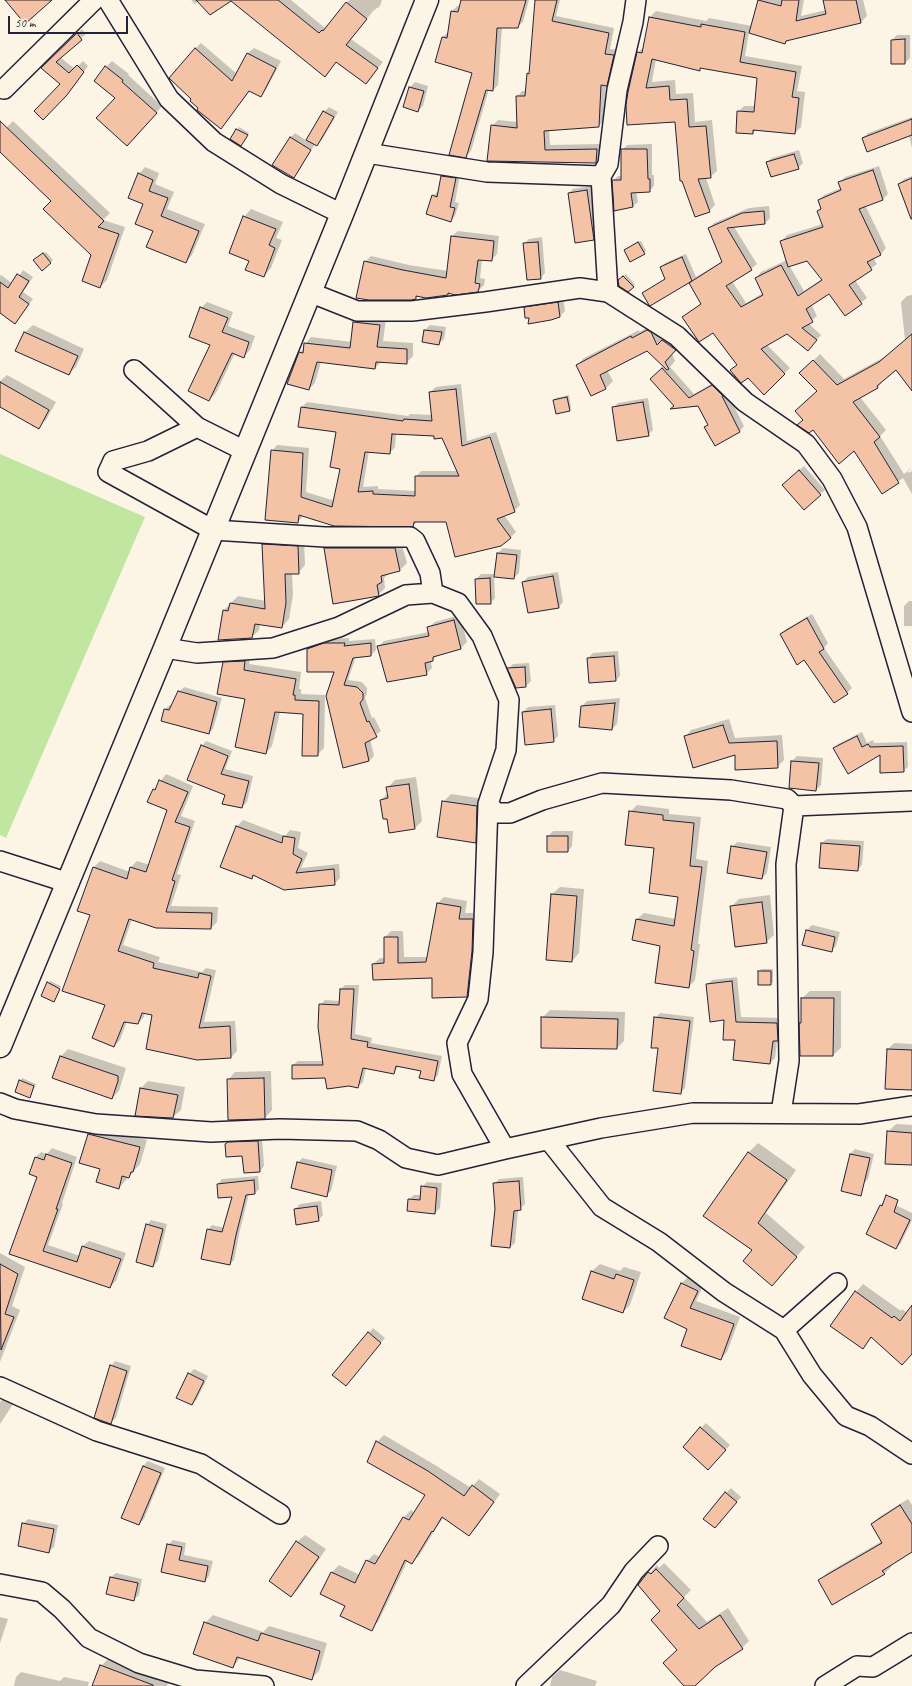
<!DOCTYPE html>
<html>
<head>
<meta charset="utf-8">
<style>
  body { margin:0 }
  #map { position:relative; width:912px; height:1686px; overflow:hidden; background:#fcf5e5; font-family:Caveat,sans-serif }
  canvas { display:block }
  .scale { position:absolute; left:8px; top:16px; width:120px; height:18px; box-sizing:border-box; border:2px solid #22223b; border-top:0; padding-left:5px; font-size:12px; line-height:14px; white-space:nowrap; color:#22223b; -webkit-text-stroke:3px #fcf5e5; paint-order:stroke }
</style>
</head>
<body>
<div id="map">
<canvas width="912" height="1686"></canvas>
<div class="scale">50 m</div>
</div>
<script>
const context = document.querySelector('canvas').getContext('2d');
context.lineJoin = 'round';
function fill(path, color) {
  context.fillStyle = color;
  context.fill(path, 'evenodd');
}
function shape(rows) {
  const path = new Path2D();
  for (const r of rows) {
    path.moveTo(r[0], r[1]);
    for (let i = 2; i < r.length; i += 2) path.lineTo(r[i], r[i + 1]);
  }
  return path;
}
function stroke(path, color, width, dash) {
  context.strokeStyle = color;
  context.lineWidth = width;
  context.lineCap = dash ? 'butt' : 'round';
  context.setLineDash(dash || []);
  context.stroke(path);
}
const green = shape([
  [0,454,145,517,6,838,0,835]
]);
const shadow = shape([
  [191,0,231,0,198,1,195,4],
  [231,0,291,0,325,28,329,26,349,0,382,0,380,6,373,11,351,39,383,62,366,83,337,61,325,75],
  [462,0,529,0,523,22,517,27,502,27,498,85,493,90,489,89,471,151,466,156,474,72,436,61,443,37,449,31,452,11,457,6,460,6],
  [536,0,560,0,556,16,614,28,610,49,619,50,612,79,606,84,604,121,598,126,549,129,550,145,602,144,601,157,595,162,488,160,492,126,498,120,517,122,517,97,522,91,526,91,530,72],
  [760,0,804,0,801,16,826,10,824,0,863,0,867,16,861,22,789,39,785,43,749,32,745,56,802,66,797,91,805,92,801,127,795,133,756,130,753,133,738,112,744,106,756,106,758,77,701,67,699,69,656,59,652,82,675,80,676,94,693,93,695,122,712,120,717,171,710,177,706,178,715,205,709,211,676,121,629,92,638,52,645,46,650,17,656,11,706,21,709,18,752,26],
  [82,29,86,34,60,57,75,69,83,61,88,66,71,89,61,83,42,68],
  [897,35,910,35,910,58,905,63,892,40],
  [201,43,237,74,248,53,254,48,281,61,266,90,261,96,250,90,221,128,200,108,195,49],
  [112,61,129,74,128,75,162,106,134,139,106,67],
  [415,82,428,86,423,106,418,111,410,87],
  [329,107,338,112,322,140,317,145,315,144,298,172,293,177,290,138,295,133,307,141,324,112],
  [912,117,912,148,909,135,863,138,868,133],
  [13,121,110,213,103,220,125,227,107,280,100,287,92,254,52,201,0,150,0,134],
  [239,127,249,133,243,143,231,139],
  [652,144,652,175,654,175,654,186,649,191,636,191,638,202,633,206,615,209,613,181,618,176,622,176,622,150,627,145],
  [799,150,803,163,798,168,767,162,772,158],
  [879,166,888,194,883,199,865,205,886,248,881,254,873,258,877,264,855,280,867,298,845,315,829,292,811,304,817,316,808,323,821,335,813,344,788,333,767,345,790,368,764,394,748,376,741,381,731,371,738,365,713,331,683,317,702,303,690,283,693,278,650,304,643,293,666,278,661,267,665,263,686,254,696,277,723,261,709,228,714,223,749,208,769,206,770,218,765,223,734,227,757,264,751,269,732,281,746,303,763,293,756,278,761,272,787,260,782,241,787,235,823,224,818,211,822,207,819,200,824,195,841,188,839,183,845,177],
  [807,260,822,279,804,291,789,265],
  [145,167,159,173,155,184,174,192,167,209,205,224,192,255,186,262,154,231,144,203,139,174],
  [446,171,460,174,455,202,459,203,455,216,450,221,433,196,438,191,442,176],
  [912,176,912,197,899,184,904,179],
  [591,186,598,235,593,239,569,193,573,189],
  [251,209,283,222,276,238,282,240,271,268,264,276,250,260,244,217],
  [458,231,499,236,497,254,491,260,482,259,480,278,485,279,484,285,478,291,450,293,448,295,418,296,415,299,365,262,371,256,409,265,448,271,452,236],
  [542,237,545,273,540,278,524,244,529,239],
  [641,241,646,251,644,253,628,248],
  [46,252,53,260,42,270,37,258],
  [23,270,33,277,23,292,33,299,19,318,0,311,0,276,1,275,13,284],
  [626,274,635,285,628,291,619,281],
  [912,295,912,390,897,369,884,380,878,387,860,397,886,430,880,436,904,474,912,468,908,470,908,473,912,471,912,494,903,478,882,493,855,450,813,428,804,420,818,391,801,373,820,354,844,379,886,356,905,340,901,302,907,296],
  [563,298,565,311,560,316,525,308,530,303],
  [207,302,233,312,228,326,255,336,250,350,243,357,235,353,216,393,209,400,212,344,201,308],
  [360,316,386,319,383,341,413,343,413,356,406,363,381,362,375,368,321,362,315,383,309,389,300,353,304,348,305,344,311,337,352,342,354,323],
  [655,324,682,343,672,354,675,361,670,367,694,394,717,381,726,391,744,426,740,431,715,445,705,427,709,424,698,404,675,406,651,379,665,366,647,349,607,370,613,381,606,388,592,395,577,365,584,358,639,330,639,332],
  [33,325,84,349,76,367,68,374,17,351,25,332],
  [430,325,446,327,444,339,439,344,425,330],
  [7,375,56,402,46,420,38,427,0,406,0,381],
  [461,384,467,441,496,432,520,505,514,511,504,515,516,532,511,537,500,545,447,521,418,521,413,526,303,516,298,522,272,451,277,445,309,448,306,492,335,501,341,468,337,431,301,408,307,402,408,416,410,414,432,415,430,392,436,387],
  [396,434,443,437,458,471,421,471,416,477,416,491,378,489,378,486,363,487,369,451,390,453,395,447],
  [569,395,571,408,569,410,554,400,556,398],
  [648,398,653,430,648,435,613,408,618,403],
  [804,466,825,490,820,494,788,480],
  [271,537,304,539,305,565,298,573,292,573,293,595,289,619,282,627,260,624,259,630,252,637,224,610,238,596,266,601,263,545],
  [332,541,401,542,407,563,400,570,388,574,384,578,385,588,378,595,325,548],
  [503,548,521,550,519,573,514,578,494,576,495,598,490,603,476,579,481,574,496,574,498,553],
  [558,572,563,602,559,607,523,582,528,577],
  [909,601,912,601,912,626,904,626,904,606],
  [812,614,828,643,824,648,852,688,847,693,804,659,781,634,786,629],
  [460,615,467,642,461,648,439,654,431,661,432,668,426,674,378,647,384,641,429,632,428,628,435,622],
  [349,638,349,641,375,639,376,650,371,655,356,656,348,680,362,682,367,688,367,693,365,698,372,718,374,717,381,731,370,739,374,756,369,761,335,670,308,649,313,644,329,639],
  [618,651,620,676,615,681,588,658,593,653],
  [251,655,249,664,301,672,299,689,301,689,301,694,325,695,324,748,317,755,304,713,280,712,272,746,266,753,246,698,224,663,230,656],
  [529,663,531,681,526,686,509,668,513,664],
  [184,687,222,698,213,729,209,733,165,709,170,705,172,705,179,692],
  [620,698,617,724,612,729,582,706,587,701],
  [555,705,558,736,553,741,523,712,528,707],
  [729,719,735,738,782,735,784,760,777,767,685,737,691,730],
  [862,732,867,743,873,740,874,743,907,742,908,767,903,771,881,754,834,748,838,744],
  [206,741,232,751,225,769,253,776,247,802,242,807,226,794,202,746],
  [797,756,823,758,821,785,816,790,790,787,792,761],
  [166,774,193,786,181,816,195,821,177,874,181,875,171,906,218,907,217,922,211,928,156,927,132,919,123,945,160,957,158,962,202,972,206,968,216,970,204,1022,235,1021,237,1051,231,1057,153,1014,145,1012,144,1017,138,1023,127,1021,120,1040,114,1046,91,915,79,911,94,867,100,861,130,872,131,867,137,861,150,865,168,810,154,790],
  [416,777,422,821,415,828,390,832,388,818,381,800,388,793,387,788,395,780],
  [451,794,484,799,483,834,475,841,443,802],
  [637,805,669,809,669,814,701,817,696,859,708,861,698,944,700,944,695,980,689,987,661,945,633,940,637,919,644,913,676,919,679,896,656,847,630,812],
  [243,820,285,836,290,830,301,832,298,848,308,853,301,868,339,864,340,878,334,884,254,875,252,878,221,866,237,826],
  [553,831,573,831,572,846,568,851,548,836],
  [827,839,864,841,862,865,857,870,822,843],
  [737,842,771,847,767,873,762,878,732,847],
  [560,887,584,889,579,953,572,961,552,894],
  [770,895,774,935,766,942,731,907,739,899],
  [444,897,467,901,465,913,479,913,473,990,466,996,433,977,373,964,380,958,385,958,385,937,391,931,403,931,404,957,428,957,438,903],
  [812,925,840,932,836,946,831,951,807,930],
  [761,969,773,969,773,982,771,984,759,972],
  [737,977,741,1017,782,1018,782,1035,777,1041,775,1058,770,1063,736,1039,707,985,712,980],
  [50,981,61,986,56,998,48,983],
  [345,985,359,985,355,1034,372,1038,371,1043,442,1056,438,1075,433,1080,422,1070,399,1065,394,1073,366,1068,363,1082,358,1087,293,1065,298,1061,324,1061,320,1005,325,1000,340,1001,341,989],
  [810,991,841,991,841,1048,833,1055,801,1055,800,1023,802,1022,802,998],
  [550,1010,625,1012,624,1041,617,1048,542,1018],
  [660,1013,694,1017,685,1088,680,1093,659,1047,655,1018],
  [894,1043,912,1044,912,1089,886,1088,888,1049],
  [68,1049,126,1068,119,1091,112,1098,53,1077,61,1056],
  [271,1071,272,1110,265,1118,228,1080,235,1072],
  [22,1078,36,1084,30,1097,20,1081],
  [148,1081,185,1087,181,1110,173,1117,141,1088],
  [896,1124,912,1125,912,1164,888,1132],
  [96,1127,147,1140,140,1164,119,1188,101,1169,88,1134],
  [262,1137,264,1166,260,1171,243,1155,226,1144,231,1139],
  [758,1143,796,1170,766,1213,805,1247,772,1284,753,1250,748,1153],
  [52,1148,77,1157,62,1203,63,1204,48,1245,80,1256,83,1246,89,1241,126,1253,116,1281,110,1287,11,1253,39,1176,36,1157,41,1152,47,1154],
  [855,1149,874,1154,868,1179,863,1184,850,1154],
  [302,1158,337,1166,331,1191,326,1195,298,1163],
  [258,1176,259,1189,255,1193,249,1194,240,1230,234,1260,230,1264,208,1230,212,1225,225,1228,233,1196,218,1184,222,1179],
  [523,1177,525,1204,518,1210,515,1243,510,1247,494,1184,499,1179],
  [427,1182,442,1183,440,1208,435,1213,409,1199,414,1195,422,1195,422,1187],
  [885,1200,912,1213,912,1220,901,1243,896,1248,867,1233,881,1205],
  [321,1201,323,1215,318,1220,295,1209,300,1204],
  [151,1220,167,1224,158,1261,153,1266,147,1225],
  [0,1253,25,1267,12,1306,20,1310,0,1362],
  [600,1264,620,1271,624,1267,641,1272,630,1305,623,1312,583,1299,592,1271],
  [688,1277,704,1284,696,1301,740,1317,727,1352,721,1359,688,1328,666,1317,682,1283],
  [863,1284,901,1311,902,1309,907,1313,912,1307,912,1353,872,1337,863,1347,856,1292],
  [373,1328,385,1338,350,1380,333,1375],
  [115,1361,131,1366,116,1418,111,1422,111,1366],
  [194,1369,208,1376,197,1399,192,1404,189,1374],
  [4,1398,13,1404,0,1424,0,1402],
  [706,1423,730,1445,713,1463,701,1428],
  [384,1435,435,1465,471,1488,479,1479,500,1494,476,1528,469,1535,444,1517,436,1528,419,1556,411,1563,408,1560,378,1622,371,1629,346,1605,322,1594,332,1572,339,1565,360,1575,367,1561,374,1554,380,1557,404,1517,411,1510,415,1513,427,1495,377,1442],
  [148,1461,165,1468,144,1519,139,1524,122,1517,143,1466],
  [731,1488,741,1497,719,1522,726,1493],
  [908,1499,912,1505,912,1551,890,1565,892,1566,884,1574,819,1581,827,1573,882,1541,872,1524,879,1517],
  [28,1519,58,1525,54,1547,49,1551,23,1524],
  [305,1535,326,1549,299,1588,291,1596,297,1542],
  [173,1540,186,1543,184,1555,213,1561,209,1576,205,1581,162,1571,168,1545],
  [664,1563,691,1590,684,1597,707,1622,728,1608,749,1641,742,1648,715,1666,694,1686,685,1686,678,1650,661,1611,639,1585,657,1565,659,1568],
  [116,1573,142,1579,139,1595,134,1599,111,1577],
  [213,1615,263,1632,269,1626,327,1643,319,1671,311,1679,241,1657,233,1667,205,1623],
  [0,1617,8,1619,0,1643],
  [109,1658,169,1680,167,1686,94,1686,101,1666],
  [560,1670,597,1681,595,1686,550,1686,552,1677],
  [21,1672,60,1681,64,1677,89,1682,88,1686,14,1686,16,1677]
]);
const building = shape([
  [5,0,52,0,25,24,5,0],
  [196,0,278,0,319,33,322,30,323,31,346,2,367,19,346,45,378,68,366,84,336,62,325,77,231,1,210,15,196,0],
  [461,0,526,0,518,28,497,28,493,91,486,90,466,158,449,155,472,73,435,62,442,37,447,38,451,11,458,12,461,0],
  [535,0,557,0,552,21,609,33,605,54,614,55,607,86,601,85,599,127,544,131,545,150,597,149,596,163,487,161,491,125,517,128,516,96,525,96,527,73,529,74,535,0],
  [758,0,781,6,782,0,799,0,796,21,826,14,823,0,856,0,861,23,786,41,785,44,749,33,758,0],
  [649,17,701,27,701,24,745,32,740,62,796,72,792,97,799,98,795,134,753,130,753,134,736,133,737,111,754,112,757,78,700,68,700,71,652,59,646,88,669,86,670,100,687,99,689,127,706,126,711,178,698,179,710,212,695,217,682,181,680,181,675,122,627,125,626,105,628,92,637,52,642,53,649,17],
  [77,33,82,40,56,62,69,73,77,65,84,72,67,95,43,120,34,111,60,84,41,68,77,33],
  [905,39,905,64,891,64,891,40,905,39],
  [195,48,232,81,247,53,276,68,261,97,249,91,221,129,197,110,198,108,190,101,191,99,169,78,195,48],
  [105,66,123,80,122,82,157,113,127,146,96,118,115,98,94,81,105,66],
  [409,87,424,91,418,112,403,107,409,87],
  [323,111,334,117,317,146,306,140,323,111],
  [912,119,912,135,867,152,862,138,912,119],
  [0,121,104,221,98,227,119,234,100,288,82,281,91,255,43,209,51,201,0,152,0,121],
  [236,129,248,135,241,146,230,139,236,129],
  [290,137,311,150,294,178,272,165,290,137],
  [621,149,647,149,648,179,650,179,650,192,631,193,633,207,614,211,612,180,621,180,621,149],
  [794,154,799,169,771,177,766,162,794,154],
  [873,170,883,200,859,209,881,255,867,262,872,270,849,285,862,304,845,316,829,294,806,309,813,322,802,328,817,340,808,351,787,334,761,349,785,374,764,395,748,378,741,383,730,370,737,365,713,333,699,342,682,317,701,304,689,283,722,262,708,228,742,213,764,211,765,224,727,228,752,270,726,286,741,307,763,295,755,278,781,265,798,296,822,280,807,261,788,267,780,241,823,227,817,211,821,209,818,200,841,190,838,182,873,170],
  [138,173,153,180,149,191,168,198,161,216,199,231,186,263,146,247,153,231,135,224,143,204,128,198,138,173],
  [441,176,456,178,450,207,455,208,451,222,426,214,432,195,437,197,441,176],
  [912,178,912,219,911,219,898,184,912,178],
  [587,190,594,240,575,243,568,193,587,190],
  [243,216,276,229,269,245,275,248,264,277,245,270,249,261,229,253,243,216],
  [451,236,494,241,492,261,478,260,475,283,480,284,478,292,455,295,448,293,448,295,426,298,416,296,416,299,411,300,369,300,356,298,364,261,403,270,446,278,451,236],
  [538,242,541,279,527,280,523,243,538,242],
  [638,242,645,254,630,262,624,250,638,242],
  [43,253,51,263,42,271,33,260,43,253],
  [682,257,692,281,650,306,649,305,642,293,665,279,660,267,682,257],
  [17,274,29,281,19,297,29,304,15,324,0,313,0,282,8,288,17,274],
  [623,276,634,287,628,292,619,286,618,280,623,276],
  [558,302,560,317,551,320,528,324,529,318,525,318,524,307,558,302],
  [200,307,228,318,222,332,249,342,244,358,232,353,209,401,188,391,210,345,189,337,200,307],
  [353,322,380,325,377,347,407,349,407,364,376,362,375,369,317,362,309,390,287,384,299,352,303,353,304,343,350,348,353,322],
  [424,330,442,332,439,345,422,342,424,330],
  [647,330,651,332,657,345,662,340,676,350,665,362,669,369,667,370,647,351,600,375,606,389,591,396,576,365,631,336,632,338,647,330],
  [24,332,78,356,69,375,15,351,24,332],
  [912,334,912,391,896,370,877,386,878,388,853,402,880,437,874,442,899,483,882,494,854,451,839,464,813,430,809,433,797,425,803,420,795,411,817,391,799,373,813,360,837,385,879,362,912,334],
  [662,368,689,398,712,385,723,396,722,396,740,432,715,446,704,427,708,425,698,406,670,409,674,406,650,379,662,368],
  [0,382,49,410,39,429,0,407,0,382],
  [456,389,462,446,490,437,515,512,497,519,511,538,501,546,455,557,446,522,414,522,413,527,334,526,299,515,298,523,265,520,271,450,303,453,301,497,332,507,340,469,330,467,336,432,298,427,301,407,403,421,404,419,432,421,429,392,456,389],
  [392,434,434,436,434,439,442,438,459,476,415,476,415,496,373,494,373,491,358,492,365,452,390,454,392,434],
  [567,397,570,411,556,414,553,400,567,397],
  [643,402,649,436,617,441,612,407,643,402],
  [799,470,821,495,804,510,782,485,799,470],
  [262,544,298,546,299,574,285,574,286,603,282,628,255,624,252,638,218,640,223,610,228,611,230,603,265,609,262,544],
  [324,548,395,548,400,571,381,576,382,582,377,585,379,596,333,604,324,548],
  [497,553,517,555,514,579,494,577,497,553],
  [553,576,559,608,528,613,522,582,553,576],
  [490,578,491,604,476,604,475,579,490,578],
  [807,618,824,649,819,652,848,694,834,703,804,660,797,665,780,634,807,618],
  [454,620,461,649,433,657,433,661,425,663,427,675,387,682,377,646,429,636,427,627,454,620],
  [324,643,345,643,344,646,371,643,371,656,353,658,344,685,357,687,363,693,363,699,360,703,367,722,369,721,377,737,365,743,369,761,343,768,326,696,334,672,307,672,307,649,324,643],
  [614,656,616,681,589,683,587,658,614,656],
  [245,661,244,670,296,679,293,695,295,695,295,700,319,701,318,756,302,756,303,714,275,712,266,754,235,747,245,699,217,694,223,662,245,661],
  [525,667,526,687,516,688,507,668,525,667],
  [178,691,217,702,209,734,161,721,164,709,169,710,178,691],
  [615,703,612,730,579,727,581,706,615,703],
  [551,709,554,742,525,745,522,712,551,709],
  [723,725,729,743,777,741,778,768,735,770,735,755,693,768,684,736,723,725],
  [857,736,862,747,868,744,870,747,903,746,904,772,880,773,880,755,848,774,833,748,857,736],
  [201,745,228,756,221,774,249,781,242,808,222,804,225,795,187,780,201,745],
  [791,761,819,763,816,791,789,788,791,761],
  [159,780,188,792,175,822,190,827,172,880,175,881,166,912,212,913,211,929,156,928,129,919,118,951,154,963,153,968,198,978,199,973,211,976,199,1028,230,1026,231,1058,197,1060,146,1049,152,1015,142,1013,138,1024,124,1022,114,1047,92,1038,105,1005,62,991,90,915,77,911,93,867,127,879,130,867,146,872,167,810,147,802,153,789,155,790,159,780],
  [409,784,415,829,389,833,387,819,383,819,380,800,388,798,386,787,409,784],
  [442,801,477,806,476,843,437,837,442,801],
  [629,811,663,815,663,820,694,823,690,866,702,867,691,950,694,951,689,988,655,983,660,946,632,940,636,919,674,926,678,897,649,893,654,848,625,845,629,811],
  [236,826,282,843,283,836,295,838,293,854,302,859,296,873,334,869,335,885,284,890,253,875,252,879,220,867,236,826],
  [547,836,568,836,568,852,547,852,547,836],
  [821,843,860,846,858,871,819,868,821,843],
  [731,846,767,852,762,879,727,873,731,846],
  [551,894,577,896,572,962,546,960,551,894],
  [762,902,767,943,735,947,730,906,762,902],
  [437,903,461,907,459,919,473,919,472,951,467,997,432,998,432,978,373,980,372,964,384,963,384,937,398,937,398,963,426,962,437,903],
  [806,930,835,937,832,952,802,945,806,930],
  [758,971,771,971,771,985,758,985,758,971],
  [732,981,736,1022,777,1023,778,1041,773,1041,770,1064,733,1060,735,1040,723,1040,724,1020,710,1022,706,984,732,981],
  [47,982,60,989,54,1002,41,996,47,982],
  [340,989,354,989,351,1039,368,1042,367,1047,438,1061,434,1081,419,1078,421,1071,396,1066,394,1074,363,1068,358,1088,349,1086,327,1089,325,1078,292,1079,292,1065,323,1065,318,1027,319,1004,339,1005,340,989],
  [801,998,834,998,833,1056,800,1056,799,1023,801,1023,801,998],
  [541,1017,618,1019,617,1049,541,1048,541,1017],
  [654,1017,690,1021,681,1094,653,1091,658,1048,651,1048,654,1017],
  [887,1049,912,1050,912,1090,885,1089,887,1049],
  [60,1056,118,1076,118,1081,112,1099,52,1078,60,1056],
  [264,1078,265,1119,228,1120,227,1079,264,1078],
  [19,1080,34,1086,30,1098,15,1092,19,1080],
  [140,1088,178,1095,173,1118,135,1116,140,1088],
  [887,1131,912,1133,912,1165,885,1164,887,1131],
  [88,1134,140,1147,133,1172,131,1172,129,1178,122,1176,119,1189,96,1182,100,1169,79,1163,88,1134],
  [258,1141,260,1172,244,1173,242,1156,226,1157,225,1144,228,1142,258,1141],
  [748,1152,787,1180,758,1223,797,1257,772,1286,743,1261,752,1250,703,1216,748,1152],
  [46,1154,72,1163,56,1209,58,1209,43,1251,77,1262,82,1246,121,1259,110,1288,9,1254,37,1177,29,1174,35,1157,44,1160,46,1154],
  [850,1154,870,1158,861,1196,841,1191,850,1154],
  [297,1162,332,1170,327,1197,291,1188,297,1162],
  [254,1180,255,1194,246,1195,236,1235,230,1265,201,1259,207,1229,222,1232,232,1197,218,1198,217,1184,254,1180],
  [519,1181,521,1210,514,1211,510,1248,491,1246,495,1209,493,1183,519,1181],
  [421,1186,437,1188,435,1214,407,1211,408,1199,420,1200,421,1186],
  [886,1195,898,1200,894,1212,910,1220,896,1249,866,1234,880,1205,882,1206,886,1195],
  [317,1206,319,1221,296,1225,294,1209,317,1206],
  [146,1224,163,1229,153,1267,136,1262,146,1224],
  [0,1264,18,1274,5,1314,14,1317,1,1350,0,1264],
  [591,1271,614,1279,616,1274,634,1280,623,1313,582,1299,591,1271],
  [681,1283,698,1291,690,1308,734,1324,721,1360,681,1346,687,1329,664,1318,681,1283],
  [855,1291,892,1318,894,1316,900,1321,912,1305,912,1354,902,1365,871,1337,863,1349,830,1326,855,1291],
  [368,1332,381,1343,346,1386,332,1375,368,1332],
  [110,1365,127,1371,111,1424,94,1418,110,1365],
  [188,1373,204,1381,192,1405,176,1398,188,1373],
  [700,1427,726,1450,708,1470,683,1447,700,1427],
  [376,1441,428,1471,464,1496,472,1485,494,1502,469,1536,442,1517,433,1532,432,1531,412,1564,405,1560,372,1631,340,1616,345,1606,320,1594,331,1572,355,1583,366,1560,375,1564,403,1517,409,1520,425,1495,367,1462,376,1441],
  [143,1466,161,1473,139,1525,121,1518,143,1466],
  [725,1492,737,1502,715,1528,703,1519,725,1492],
  [900,1505,912,1524,912,1552,882,1571,885,1574,832,1605,818,1580,882,1543,871,1524,900,1505],
  [22,1523,54,1529,49,1553,18,1546,22,1523],
  [296,1541,319,1557,291,1597,269,1581,296,1541],
  [167,1544,182,1547,179,1560,208,1566,205,1582,161,1572,167,1544],
  [656,1569,684,1598,677,1605,699,1629,720,1615,743,1649,715,1667,695,1686,684,1686,663,1663,677,1650,651,1620,660,1611,638,1585,648,1572,651,1574,656,1569],
  [110,1577,138,1583,134,1601,106,1594,110,1577],
  [204,1622,258,1641,261,1633,320,1651,312,1680,237,1657,233,1668,193,1654,204,1622],
  [100,1665,153,1685,153,1686,92,1686,100,1665]
]);
const minor = shape([
  [108,0,169,99,214,142,281,184,342,214],
  [4,89,94,0],
  [367,153,487,172,601,176],
  [309,292,357,311,412,311,485,302,580,288,608,292,677,336,745,402,806,444,832,479,857,527,912,712],
  [608,292,601,176,608,164,617,90,633,22,636,0],
  [134,370,197,427,245,451],
  [197,427,148,451,113,461,108,472,213,530,325,537,410,537,415,541,430,573,433,593],
  [165,648,197,653,273,648,339,627,406,595,433,593,458,603,482,636,509,700,506,750,488,804,496,813,510,813,542,800,602,783,731,790,787,799,794,806,786,864,789,1061,781,1113],
  [488,804,483,952,478,999,457,1043,462,1074,505,1149],
  [794,806,912,801],
  [0,861,69,883],
  [0,1103,15,1109,96,1124,211,1132,280,1129,357,1131,379,1140,406,1158,438,1165,505,1149,601,1128,693,1113,859,1114,912,1106],
  [549,1140,602,1207,659,1242,724,1292,784,1330,812,1375,846,1416,870,1426,912,1454],
  [784,1330,837,1283],
  [0,1387,97,1431,201,1464,280,1514],
  [0,1584,42,1592,62,1609,89,1638,139,1663,195,1680,264,1686],
  [526,1686,611,1605,634,1571,658,1546],
  [825,1686,857,1666,873,1667,912,1643]
]);
const secondary = shape([
  [0,1046,165,648,342,214,427,0]
]);
fill(green, '#c0e6a0');
fill(shadow, '#0003');
fill(building, '#f4c2a5');
stroke(building, '#22223b', 1);
stroke(minor, '#22223b', 22);
stroke(secondary, '#22223b', 25);
stroke(minor, '#fcf5e5', 19);
stroke(secondary, '#fcf5e5', 22);
</script>
</body>
</html>
